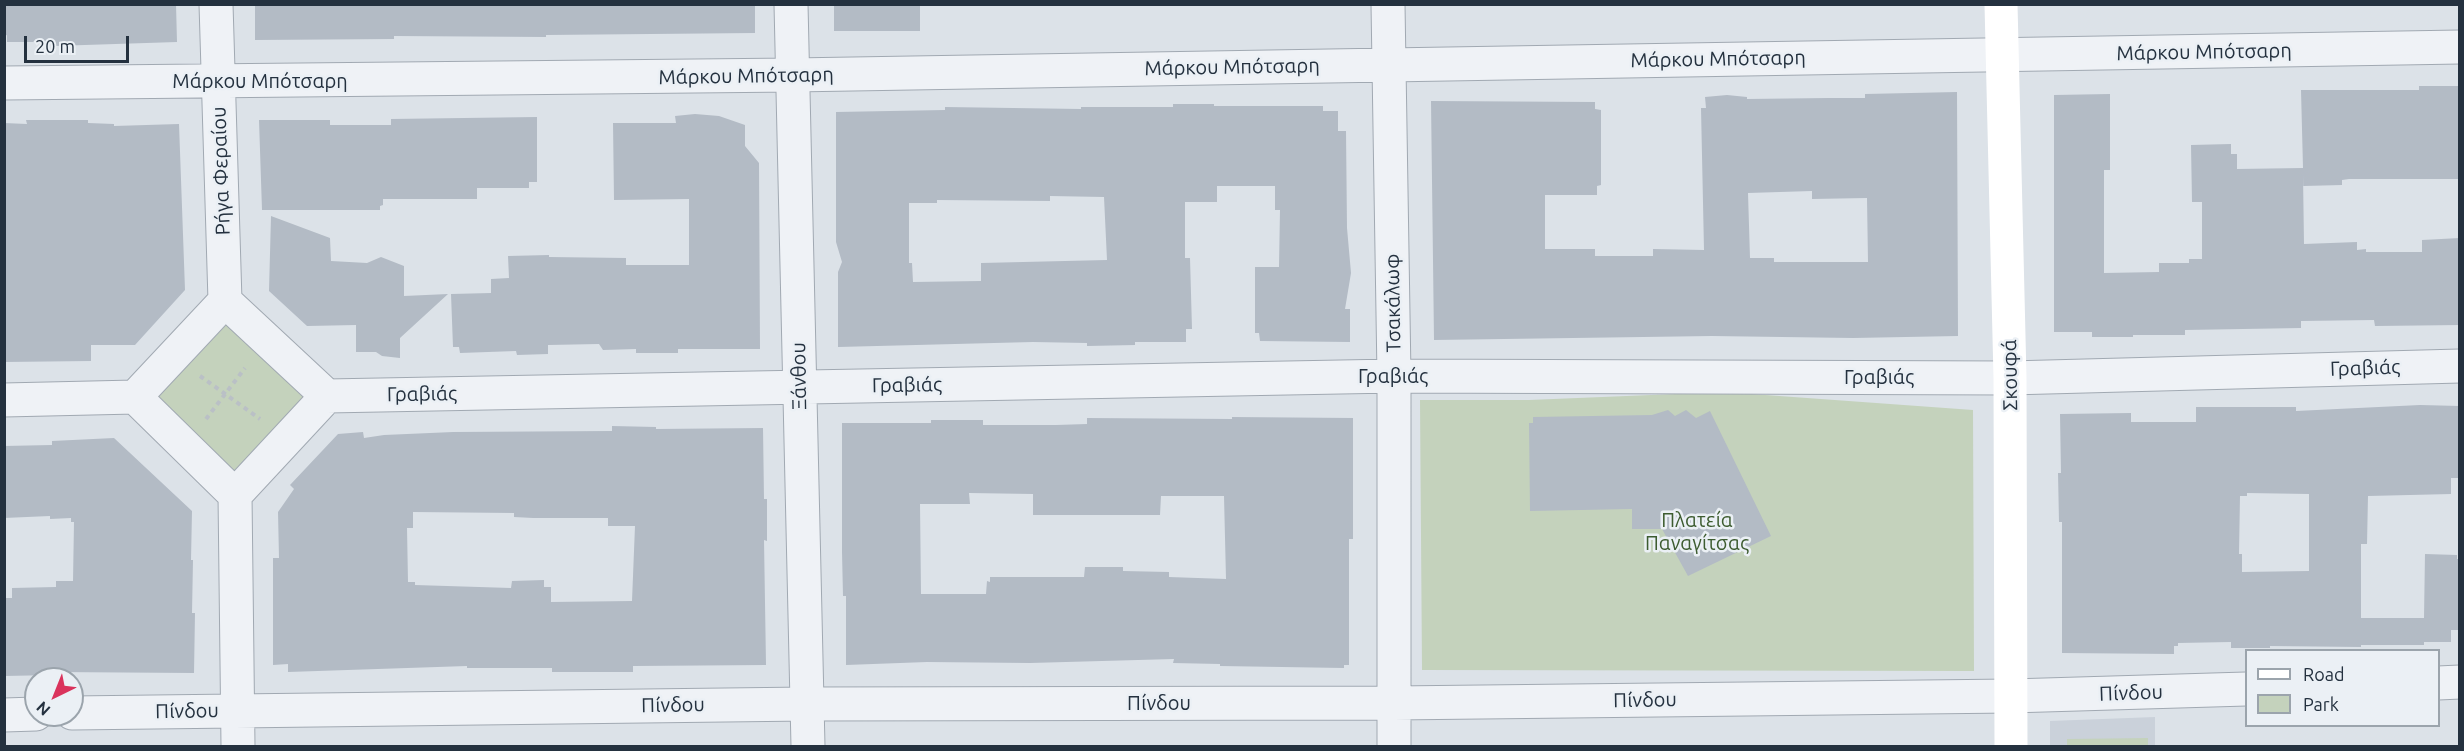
<!DOCTYPE html>
<html>
<head>
<meta charset="utf-8">
<style>
  body { margin:0 }
  #map { position:relative; width:2464px; height:751px; overflow:hidden; background:#dce2e8; font-family:Ubuntu,sans-serif }
  canvas { display:block }
  .frame { position:absolute; inset:0; border:6px solid #24313f; pointer-events:none }
  .legend { position:absolute; left:2245px; top:649px; width:195px; height:78px; box-sizing:border-box; background:#ebf0f5; border:2px solid #9ba4ac; margin:0; padding:8px 10px; list-style:none; font-size:18px; color:#24313f }
  .legend li { display:flex; align-items:center; gap:12px; height:30px }
  .legend b { width:30px; border:2px solid #9ba4ac }
  .north { position:absolute; left:24px; top:667px; width:60px; height:60px; box-sizing:border-box; background:#ebf0f5; border:2px solid #9ba4ac; border-radius:50%; rotate:223deg; font-size:16px; font-weight:700; line-height:24px; text-align:center; color:#24313f }
  .north::after { content:''; display:block; margin:auto; width:21px; height:27px; background:#da335c; clip-path:polygon(50% 0,100% 100%,50% 72%,0 100%) }
  .scale { position:absolute; left:24px; top:36px; width:105px; height:27px; box-sizing:border-box; border:3px solid #24313f; border-top:0; padding-left:8px; font-size:18px; line-height:21px; white-space:nowrap; color:#24313f; -webkit-text-stroke:4px #ebf0f5; paint-order:stroke }
</style>
</head>
<body>
<div id="map">
<canvas width="2464" height="751"></canvas>
<div class="frame"></div>
<ul class="legend">
<li><b style="height:8px;background:#fff"></b>Road</li>
<li><b style="height:16px;background:#c4d2bc"></b>Park</li>
</ul>
<div class="north">N</div>
<div class="scale">20 m</div>
</div>
<script>
const context = document.querySelector('canvas').getContext('2d');
context.lineJoin = 'round';
function fill(path, color) {
  context.fillStyle = color;
  context.fill(path, 'evenodd');
}
function shape(rows) {
  const path = new Path2D();
  for (const r of rows) {
    path.moveTo(r[0], r[1]);
    for (let i = 2; i < r.length; i += 2) path.lineTo(r[i], r[i + 1]);
  }
  return path;
}
function stroke(path, color, width, dash) {
  context.strokeStyle = color;
  context.lineWidth = width;
  context.lineCap = dash ? 'butt' : 'round';
  context.setLineDash(dash || []);
  context.stroke(path);
}
function drawText(font, color, halo, rows, align = 'center') {
  context.font = font + ' Ubuntu,sans-serif';
  context.lineWidth = 5;
  context.setLineDash([]);
  context.textBaseline = 'middle';
  context.strokeStyle = halo;
  context.fillStyle = color;
  for (const [text, x, y, turn = 0] of rows) {
    context.save();
    context.translate(x, y);
    context.rotate((+turn || 0) * Math.PI / 180);
    context.textAlign = isNaN(turn) ? turn : align;
    if (halo) context.strokeText(text, 0, 0);
    context.fillText(text, 0, 0);
    context.restore();
  }
}
const built = shape([
  [2155,717,2155,746,2050,746,2050,721]
]);
const green = shape([
  [228,323,307,396,235,473,156,399],
  [1724,392,1973,410,1974,671,1422,670,1420,400,1529,400],
  [2148,738,2148,746,2067,746,2067,739]
]);
const building = shape([
  [4,4,176,4,177,42,54,46,54,42,7,42,7,35,4,36],
  [255,4,755,4,755,33,546,35,546,37,394,36,394,39,255,40],
  [834,4,920,4,920,31,834,31],
  [2419,86,2460,86,2460,179,2349,179,2342,180,2342,185,2303,186,2303,175,2304,244,2357,242,2357,250,2366,249,2366,252,2422,252,2422,240,2460,238,2460,325,2375,326,2374,320,2301,321,2301,328,2185,330,2185,335,2133,335,2133,337,2092,337,2092,332,2054,332,2054,95,2110,94,2110,170,2104,170,2104,273,2159,272,2159,263,2189,263,2189,259,2202,259,2202,202,2192,202,2191,145,2231,144,2231,154,2237,154,2237,169,2303,168,2301,90,2419,90],
  [1957,92,1958,336,1853,338,1712,336,1434,340,1431,101,1595,102,1595,109,1601,110,1601,185,1597,186,1597,195,1545,195,1545,249,1595,249,1595,256,1653,256,1653,249,1704,250,1701,108,1706,108,1705,97,1727,95,1747,97,1747,99,1828,98,1865,98,1865,94],
  [1812,191,1812,199,1867,198,1868,262,1774,262,1774,258,1750,258,1748,193],
  [1173,104,1214,104,1214,106,1323,106,1323,111,1338,111,1338,131,1346,131,1347,228,1351,273,1345,309,1350,309,1350,342,1260,341,1259,333,1255,333,1255,267,1279,267,1280,210,1275,210,1275,186,1217,186,1217,202,1185,202,1185,258,1190,258,1192,329,1186,329,1186,342,1135,342,1135,345,1087,346,1087,343,1033,342,838,347,838,272,842,262,836,242,836,112,945,110,945,107,1081,109,1081,107,1173,107],
  [1050,196,1104,197,1107,260,981,263,981,281,913,282,912,263,909,263,909,203,937,203,937,200,1050,201],
  [695,114,719,116,745,125,745,146,759,163,760,349,678,349,678,353,636,353,636,349,603,350,599,344,548,345,548,354,517,355,516,351,460,353,459,347,453,347,451,294,491,293,491,279,509,278,508,256,549,255,549,257,626,258,626,265,689,265,689,199,614,200,613,123,676,123,675,116],
  [537,117,537,182,529,182,529,188,477,188,477,199,383,199,383,205,380,206,380,210,262,210,259,120,330,120,330,125,391,125,391,119],
  [26,120,88,120,88,123,114,124,114,126,179,124,185,290,135,345,91,345,91,361,4,362,4,123,27,124],
  [271,216,330,238,331,261,367,263,381,257,404,266,404,296,448,294,400,338,400,358,382,356,376,352,356,352,356,325,307,326,269,291],
  [2420,405,2460,406,2460,478,2451,478,2451,494,2368,496,2367,544,2361,544,2361,618,2424,618,2425,554,2457,555,2457,559,2460,559,2460,630,2451,630,2451,642,2424,642,2424,645,2361,645,2361,647,2270,646,2270,648,2231,648,2231,642,2178,643,2178,646,2174,646,2174,654,2062,653,2062,522,2059,522,2058,473,2061,473,2060,414,2131,413,2131,422,2196,422,2196,407,2296,407,2296,411],
  [2247,493,2309,494,2309,571,2242,572,2242,554,2239,554,2240,496,2247,496],
  [1668,410,1675,416,1686,410,1696,418,1710,411,1771,536,1688,576,1662,529,1632,529,1632,509,1530,511,1529,423,1533,423,1533,417,1652,415],
  [1232,417,1353,418,1353,539,1349,539,1349,665,1344,665,1344,668,1220,666,1220,664,1173,663,1174,659,1030,663,927,662,846,665,846,596,843,596,842,552,842,423,931,423,931,420,983,420,983,425,1056,425,1087,424,1087,418,1232,419],
  [969,493,1033,494,1033,515,1160,515,1161,496,1224,496,1226,579,1169,577,1169,572,1123,571,1123,567,1085,567,1084,577,990,577,990,582,987,581,986,594,921,594,920,504,970,504],
  [612,426,656,427,656,429,763,428,764,499,767,499,767,541,764,540,766,665,633,666,633,672,552,672,552,668,467,668,467,666,288,672,288,664,273,665,273,558,279,558,278,512,294,489,290,485,338,434,363,432,364,438,384,435,453,432,612,431],
  [413,512,514,513,514,517,533,518,608,518,608,526,635,526,632,601,551,602,551,587,544,587,544,580,512,581,511,588,415,585,415,582,408,582,407,528,413,528],
  [114,438,192,511,191,560,193,560,192,613,195,613,194,673,53,672,54,675,4,676,4,598,12,598,12,588,56,587,56,581,73,581,74,522,71,522,71,518,50,519,50,516,4,518,4,446,52,445,52,441]
]);
const path = shape([
  [200,376,260,419],
  [206,419,245,368]
]);
const street = shape([
  [216,4,225,301],
  [791,4,808,746],
  [1388,4,1394,376,1394,746],
  [4,83,793,75,2460,47],
  [225,301,327,396,235,495,135,397,225,301],
  [327,396,1394,376,2010,378,2460,366],
  [4,400,135,397],
  [235,495,238,746],
  [2438,683,2460,682],
  [72,713,807,704,1394,703,2011,696,2246,689],
  [4,715,36,714]
]);
const secondary = shape([
  [2001,4,2010,378,2011,746]
]);
const streetNames = [
  ["Μάρκου Μπότσαρη",2204,52,-1],
  ["Μάρκου Μπότσαρη",1718,59,-1],
  ["Μάρκου Μπότσαρη",1232,67,-1],
  ["Μάρκου Μπότσαρη",746,76,-1],
  ["Μάρκου Μπότσαρη",260,81],
  ["Ρήγα Φεραίου",221,171,-92],
  ["Τσακάλωφ",1393,303,-91],
  ["Γραβιάς",2365,368,-2],
  ["Σκουφά",2010,375,-91],
  ["Ξάνθου",799,376,-91],
  ["Γραβιάς",1393,376],
  ["Γραβιάς",1879,377],
  ["Γραβιάς",907,385,-1],
  ["Γραβιάς",422,394,-1],
  ["Πίνδου",2131,693,-2],
  ["Πίνδου",1645,700,-1],
  ["Πίνδου",1159,703],
  ["Πίνδου",673,705,-1],
  ["Πίνδου",187,711,-1]
];
const parkNames = [
  ["Πλατεία",1697,520],
  ["Παναγίτσας",1697,543]
];
fill(built, '#cad1da');
fill(green, '#c4d2bc');
fill(building, '#b3bbc5');
stroke(street, '#a1a9b2', 35);
stroke(path, '#bac0c6', 4, [4.5, 4.5]);
stroke(street, '#eff2f6', 33);
stroke(secondary, '#fff', 33);
drawText('20px', '#24313f', '#ebf0f5', streetNames);
drawText('20px', '#3d5c30', '#ebf0f5', parkNames);
</script>
</body>
</html>
